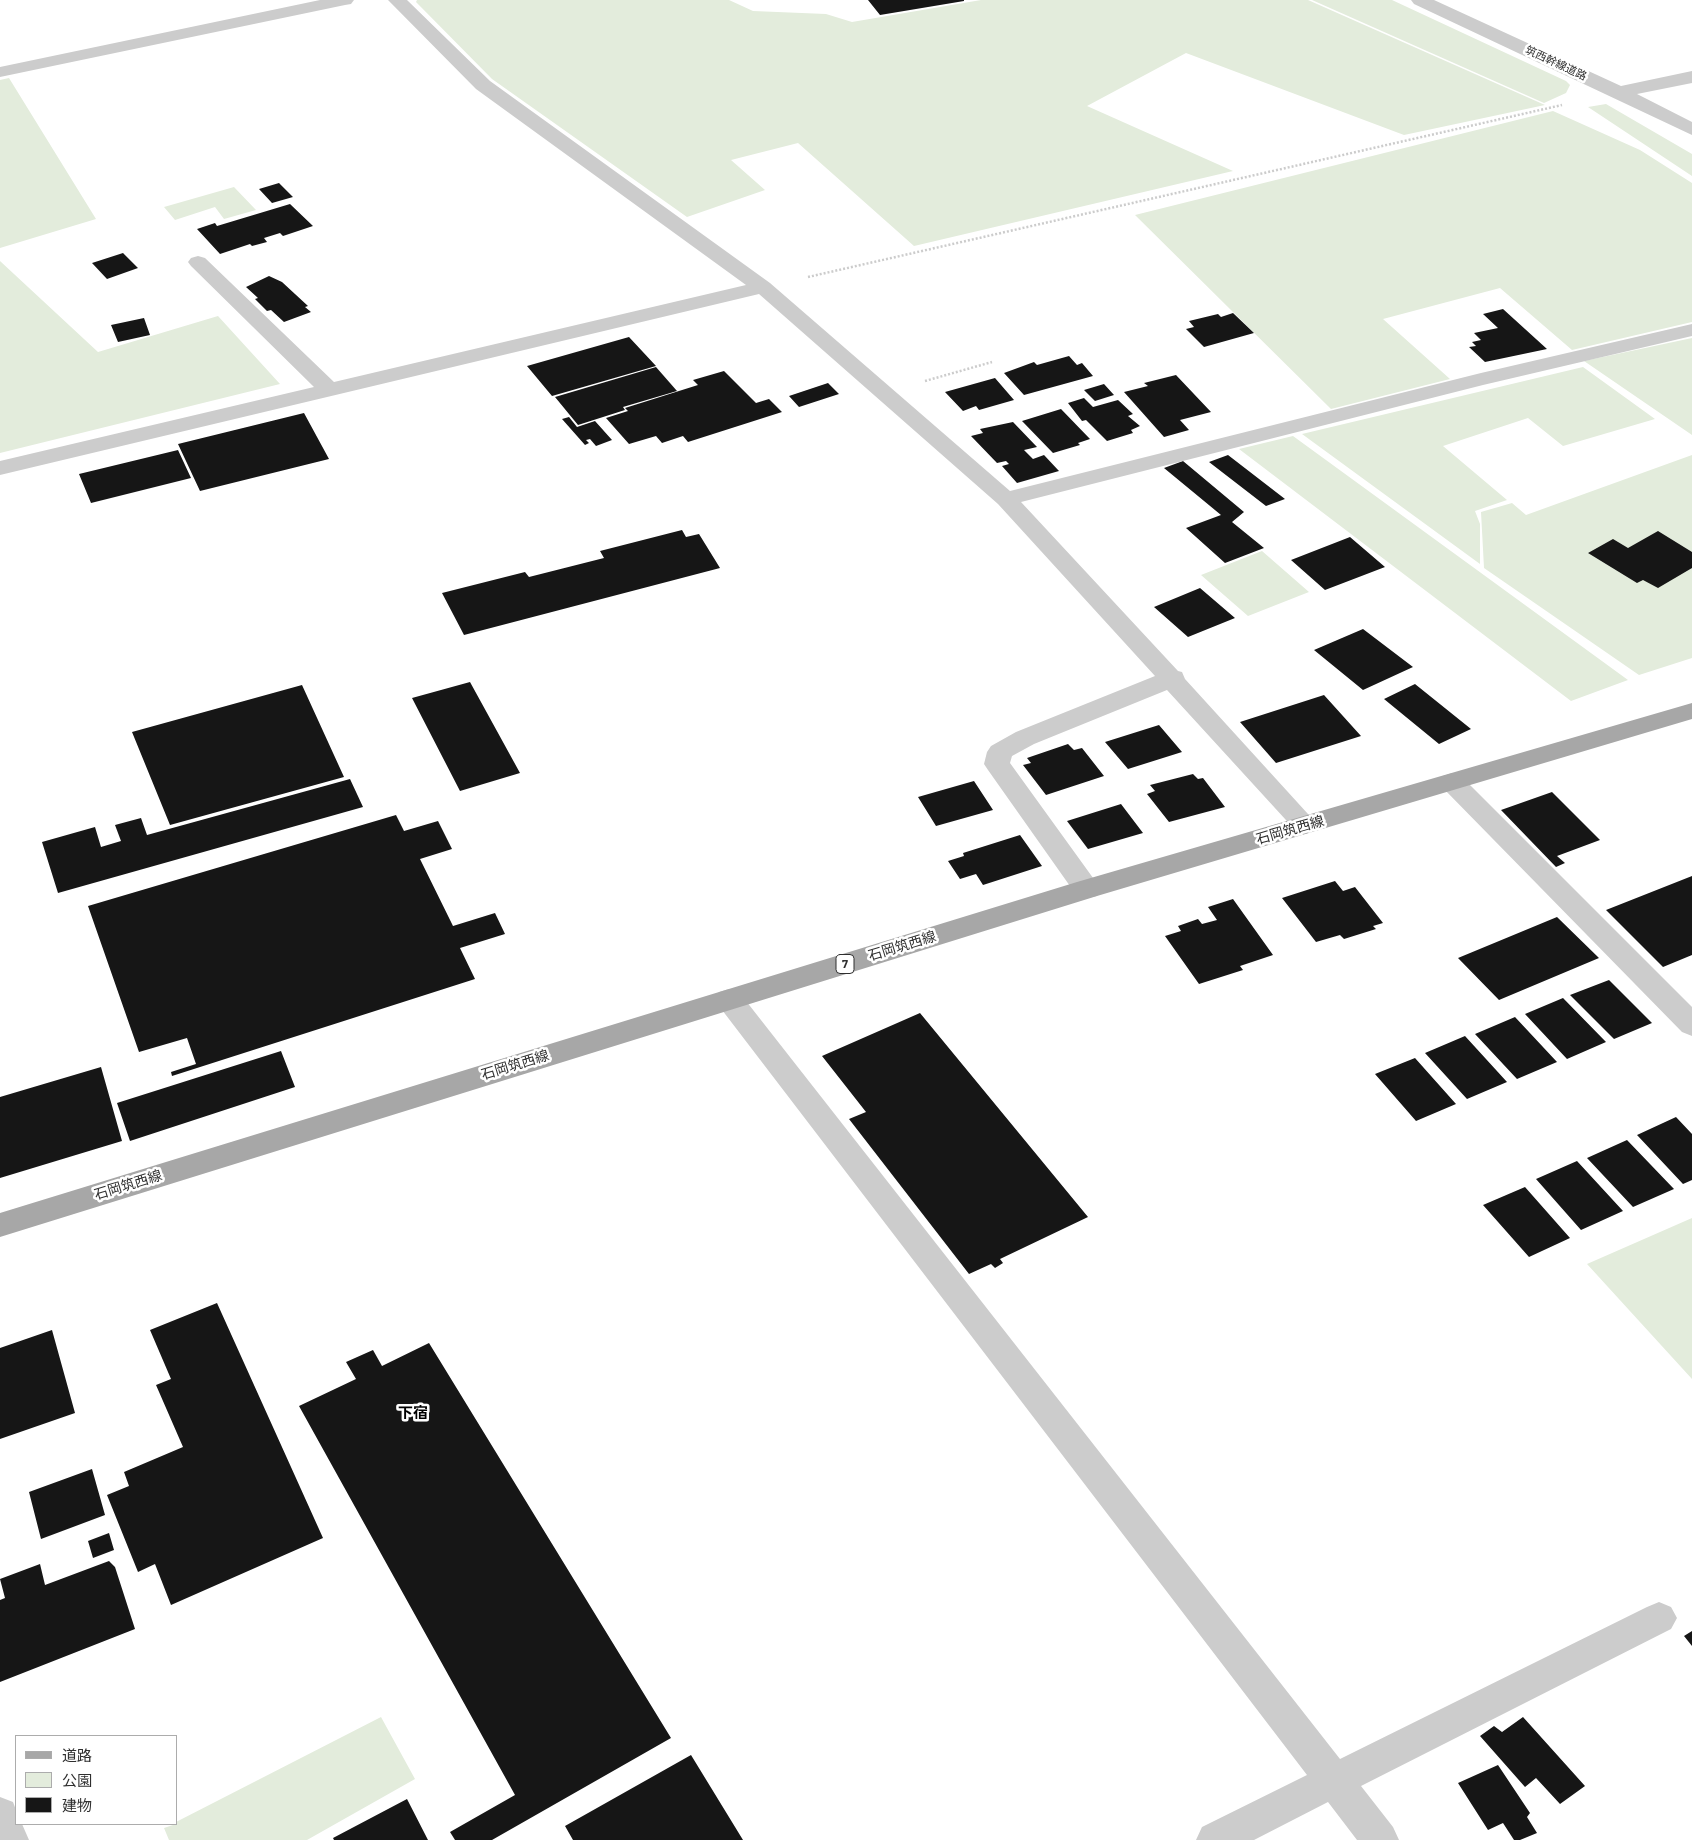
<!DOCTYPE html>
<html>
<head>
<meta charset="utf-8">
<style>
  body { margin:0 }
  #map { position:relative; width:1692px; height:1840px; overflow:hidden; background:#fff; font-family:Barlow,"Noto Sans JP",sans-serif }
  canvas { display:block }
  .legend { position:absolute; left:15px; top:1735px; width:162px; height:90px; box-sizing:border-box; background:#fff; border:1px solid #acacac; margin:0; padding:6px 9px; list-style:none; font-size:15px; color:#2f2f2f }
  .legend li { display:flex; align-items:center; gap:10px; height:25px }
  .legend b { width:25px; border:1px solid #acacac }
</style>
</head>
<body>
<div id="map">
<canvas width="1692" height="1840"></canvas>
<ul class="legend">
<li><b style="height:6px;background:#a7a7a7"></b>道路</li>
<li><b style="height:14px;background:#e3ecdc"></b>公園</li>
<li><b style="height:14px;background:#161616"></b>建物</li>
</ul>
</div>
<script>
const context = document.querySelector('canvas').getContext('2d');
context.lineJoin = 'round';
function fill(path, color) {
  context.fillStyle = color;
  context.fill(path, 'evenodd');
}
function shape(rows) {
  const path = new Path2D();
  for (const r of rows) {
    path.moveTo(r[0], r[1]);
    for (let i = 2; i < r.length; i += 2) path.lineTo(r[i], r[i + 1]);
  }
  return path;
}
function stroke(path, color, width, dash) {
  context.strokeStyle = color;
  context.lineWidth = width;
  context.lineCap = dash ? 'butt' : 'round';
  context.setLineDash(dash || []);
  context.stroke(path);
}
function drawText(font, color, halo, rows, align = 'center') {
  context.font = font + ' Barlow,"Noto Sans JP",sans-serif';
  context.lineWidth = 5;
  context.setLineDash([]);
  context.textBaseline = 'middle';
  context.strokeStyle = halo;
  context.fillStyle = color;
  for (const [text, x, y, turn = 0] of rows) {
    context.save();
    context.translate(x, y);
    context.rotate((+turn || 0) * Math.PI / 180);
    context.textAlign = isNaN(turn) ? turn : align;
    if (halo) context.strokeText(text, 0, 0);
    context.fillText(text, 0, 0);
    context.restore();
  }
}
const green = shape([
  [417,0,729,0,753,11,826,14,852,22,981,0,1308,0,1545,105,1404,135,1186,53,1087,106,1233,171,914,246,798,143,731,160,765,190,687,217,492,79,416,2],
  [1312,0,1392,0,1566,81,1570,85,1566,93,1544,103],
  [9,78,96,219,0,248,0,80],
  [1606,104,1692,154,1692,176,1588,107],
  [1553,111,1640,150,1692,183,1692,322,1572,350,1500,288,1383,319,1450,379,1331,409,1135,215],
  [234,187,256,210,224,219,215,207,175,220,164,207],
  [0,261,98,352,218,316,280,384,0,453],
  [1692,338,1692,435,1584,361],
  [1583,367,1655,419,1563,446,1528,418,1443,446,1507,500,1475,511,1480,524,1480,564,1302,434],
  [1293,436,1628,680,1571,701,1239,449],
  [1692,455,1692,658,1639,675,1484,568,1481,512,1512,503,1526,515],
  [1262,551,1309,592,1248,616,1201,575],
  [1692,1218,1692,1379,1587,1264],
  [381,1717,415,1779,307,1840,169,1840,164,1828,176,1824,176,1822]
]);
const building = shape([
  [868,0,964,0,964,1,880,15],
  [279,183,293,197,272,203,259,189],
  [290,204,313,226,283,236,280,233,264,238,267,242,252,246,250,244,220,254,197,229,215,223,217,226],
  [123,253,138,268,107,279,92,263],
  [269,276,282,282,308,306,305,307,311,312,284,322,271,310,267,311,255,299,258,298,246,287],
  [1503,309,1547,349,1485,362,1469,347,1476,346,1472,342,1481,340,1474,333,1498,328,1483,314],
  [1233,313,1254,333,1204,347,1186,329,1194,327,1189,321,1218,314,1221,317],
  [144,318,150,335,118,342,111,325],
  [629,337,656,366,552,396,527,366],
  [1069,356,1077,365,1082,363,1093,376,1024,395,1004,373,1034,362,1037,365],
  [656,367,677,391,623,407,625,410,578,425,555,397],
  [724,371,756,403,769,399,782,412,688,442,683,436,662,443,656,436,629,444,606,418,628,411,625,408,698,385,693,380],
  [1176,375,1211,412,1180,420,1189,430,1164,437,1124,392,1148,386,1144,383],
  [995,378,1014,400,979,410,976,406,963,411,945,392],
  [828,383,839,394,799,407,789,396],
  [1104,384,1114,395,1095,401,1084,390],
  [1084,398,1093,407,1118,400,1133,414,1128,416,1140,426,1131,430,1133,433,1107,441,1086,420,1082,421,1068,403],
  [1061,409,1090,439,1078,443,1080,445,1053,453,1022,421],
  [304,413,329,459,200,491,178,444],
  [569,417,577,427,595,421,612,440,596,446,590,439,586,440,589,443,585,445,562,419],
  [1013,422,1037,447,1024,450,1033,459,1044,455,1059,471,1017,483,1002,466,1009,464,1006,461,997,463,971,436,983,433,980,429],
  [178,450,191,478,91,503,79,474],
  [1228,455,1285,499,1266,506,1209,462],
  [1183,461,1244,512,1232,522,1264,548,1225,563,1186,528,1221,515,1164,468],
  [682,530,686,537,699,534,720,568,464,635,442,593,525,572,529,577,604,558,600,551],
  [1658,531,1692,552,1692,568,1658,588,1643,580,1637,583,1588,553,1613,539,1628,548],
  [1350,537,1385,567,1325,590,1291,560],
  [1200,588,1235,618,1188,637,1154,607],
  [1363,629,1413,667,1363,690,1314,650],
  [470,682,520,773,460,791,412,698],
  [1415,684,1471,729,1439,744,1384,699],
  [302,685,344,777,170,825,132,732],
  [1324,695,1361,736,1276,763,1240,722],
  [1159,725,1182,752,1128,769,1105,742],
  [1068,744,1074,750,1082,748,1104,776,1046,795,1023,765,1031,763,1027,758],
  [1193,774,1198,779,1203,778,1225,807,1169,822,1147,794,1155,791,1150,785],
  [350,779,363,807,58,893,42,842,95,827,101,847,121,841,115,825,141,818,147,835],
  [974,781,993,810,936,826,918,797],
  [1552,792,1600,840,1557,856,1565,863,1556,867,1501,810],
  [1121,804,1143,833,1088,849,1067,821],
  [396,815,404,831,438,821,452,849,420,859,453,926,495,913,505,934,460,948,475,979,172,1076,171,1072,196,1064,187,1038,139,1052,88,906],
  [1020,835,1042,866,983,885,976,874,960,879,948,861,964,856,963,853],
  [1692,876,1692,955,1663,967,1606,910],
  [1335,881,1343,891,1355,887,1383,923,1373,926,1376,929,1344,939,1340,935,1316,942,1282,898],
  [1233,899,1273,955,1240,966,1243,970,1199,984,1165,936,1181,931,1178,926,1198,919,1202,924,1217,920,1208,907],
  [1557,917,1599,958,1499,1000,1458,958],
  [1609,980,1652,1023,1614,1039,1570,995],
  [1563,998,1606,1042,1567,1059,1525,1014],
  [920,1013,1088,1217,1000,1259,1003,1263,995,1268,991,1264,969,1274,849,1119,866,1112,822,1056],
  [1515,1017,1557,1062,1517,1079,1475,1034],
  [1465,1036,1507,1082,1467,1099,1425,1053],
  [281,1051,295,1087,130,1141,117,1103],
  [1415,1058,1456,1104,1416,1121,1375,1074],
  [101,1067,122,1141,0,1178,0,1097],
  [1676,1117,1692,1134,1692,1180,1683,1184,1637,1135],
  [1627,1140,1674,1189,1633,1207,1587,1158],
  [1577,1161,1623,1211,1581,1230,1536,1179],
  [1525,1187,1570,1238,1529,1257,1483,1205],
  [217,1303,323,1538,171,1605,155,1564,138,1572,107,1495,129,1486,124,1472,183,1447,156,1385,171,1379,150,1330],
  [52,1330,75,1413,0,1439,0,1348],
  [429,1343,671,1738,492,1840,455,1840,450,1832,515,1795,299,1406,356,1379,346,1362,373,1350,382,1366],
  [92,1469,105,1515,41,1539,29,1492],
  [109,1533,114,1550,93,1558,88,1541],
  [109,1561,115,1567,135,1629,0,1682,0,1600,5,1598,0,1579,40,1564,45,1585],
  [1692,1631,1692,1646,1684,1636],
  [1523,1717,1585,1786,1560,1804,1536,1778,1525,1787,1480,1736,1494,1726,1502,1732],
  [691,1755,743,1840,573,1840,565,1826],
  [1498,1765,1530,1813,1527,1817,1537,1833,1520,1840,1514,1840,1503,1823,1488,1830,1458,1783],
  [407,1799,428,1840,334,1840,333,1838]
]);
const path = shape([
  [808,277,1562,105],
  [925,381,992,362]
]);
const minor = shape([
  [320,0,354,0,351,4,345,5,0,77,0,67,320,0],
  [388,0,407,0,490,81,770,283,1010,491,1481,373,1692,324,1692,336,1483,385,1021,502,1178,671,1182,672,1185,679,1318,825,1314,831,1305,834,1296,831,1167,690,1034,744,1012,756,1010,763,1101,889,1097,896,1087,898,1077,896,988,770,984,764,987,752,991,746,1016,732,1155,676,998,504,759,294,0,475,0,461,314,387,191,266,188,262,191,258,198,256,205,258,334,382,746,285,476,89,388,0],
  [1411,0,1434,0,1621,86,1692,71,1692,83,1637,94,1692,122,1692,135,1414,4,1411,0],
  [1452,773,1461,776,1692,1007,1692,1036,1682,1032,1443,788,1439,782,1443,776,1452,773],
  [729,989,739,992,1340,1759,1647,1607,1659,1602,1671,1607,1677,1618,1671,1629,1361,1786,1393,1827,1399,1840,1357,1840,1328,1802,1254,1840,1196,1840,1202,1827,1307,1775,719,1006,715,999,719,992,729,989],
  [0,1797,13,1802,16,1810,16,1824,22,1824,29,1840,0,1840,0,1797]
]);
const major = shape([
  [1692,703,1692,719,1097,896,0,1237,0,1213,1077,882,1692,703]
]);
const farStreetnames = [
  ["筑西幹線道路",1556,63,25]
];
const shields = [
  [845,964,18]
];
const shieldNames = [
  ["7",845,964]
];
const streetNames = [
  ["石岡筑西線",1290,830,-16],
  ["石岡筑西線",902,946,-17],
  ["石岡筑西線",515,1065,-17],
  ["石岡筑西線",128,1185,-17]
];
const neighbourhoodNames = [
  ["下宿",413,1413]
];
fill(green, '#e3ecdc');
fill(building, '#161616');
stroke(path, '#ccc', 2.5, [2, 2]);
fill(minor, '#ccc');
fill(major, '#a7a7a7');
drawText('11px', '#2f2f2f', '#fff', farStreetnames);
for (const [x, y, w] of shields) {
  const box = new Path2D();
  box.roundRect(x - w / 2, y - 9.5, w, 19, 4);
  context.fillStyle = '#fff';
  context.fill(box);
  stroke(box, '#2f2f2f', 1);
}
drawText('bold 12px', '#2f2f2f', null, shieldNames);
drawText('14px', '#2f2f2f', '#fff', streetNames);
drawText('bold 15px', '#000', '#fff', neighbourhoodNames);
</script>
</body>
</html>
